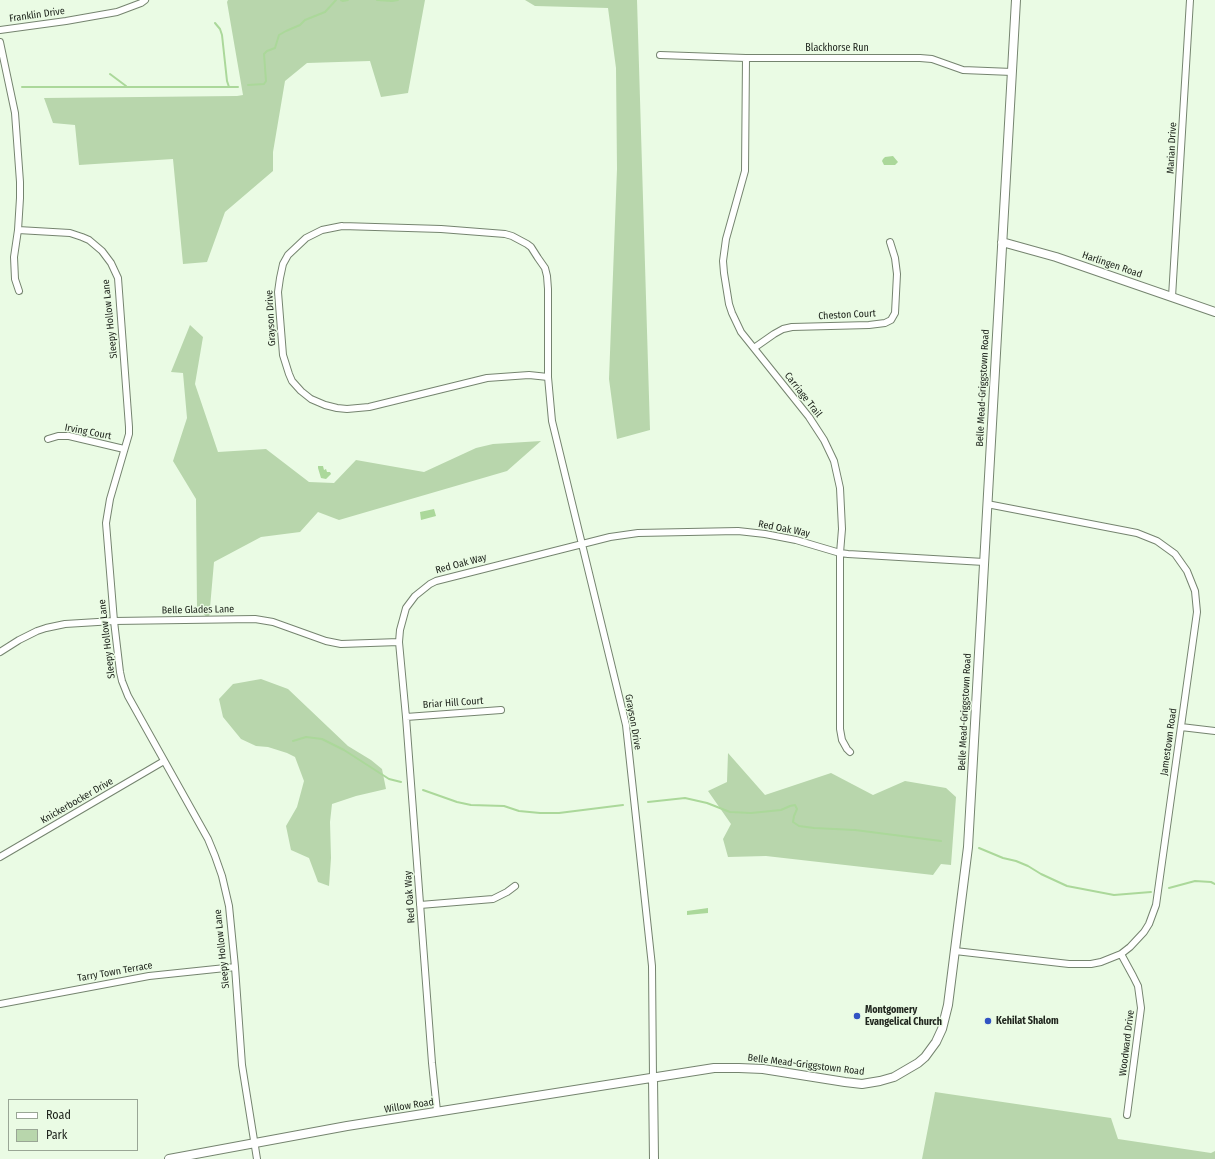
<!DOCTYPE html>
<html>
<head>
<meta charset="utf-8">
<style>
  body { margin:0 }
  #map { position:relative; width:1215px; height:1159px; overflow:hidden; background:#eafbe4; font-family:"Fira Sans Condensed",sans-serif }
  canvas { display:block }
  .legend { position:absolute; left:8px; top:1099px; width:130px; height:52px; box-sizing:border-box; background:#eafbe4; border:1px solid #99a695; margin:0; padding:5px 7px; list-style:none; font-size:12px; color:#20261e }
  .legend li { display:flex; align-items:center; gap:8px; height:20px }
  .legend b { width:20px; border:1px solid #99a695 }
</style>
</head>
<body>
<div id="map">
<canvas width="1215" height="1159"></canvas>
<ul class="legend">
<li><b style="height:5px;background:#fff"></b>Road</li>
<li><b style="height:11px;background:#b8d6ac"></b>Park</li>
</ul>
</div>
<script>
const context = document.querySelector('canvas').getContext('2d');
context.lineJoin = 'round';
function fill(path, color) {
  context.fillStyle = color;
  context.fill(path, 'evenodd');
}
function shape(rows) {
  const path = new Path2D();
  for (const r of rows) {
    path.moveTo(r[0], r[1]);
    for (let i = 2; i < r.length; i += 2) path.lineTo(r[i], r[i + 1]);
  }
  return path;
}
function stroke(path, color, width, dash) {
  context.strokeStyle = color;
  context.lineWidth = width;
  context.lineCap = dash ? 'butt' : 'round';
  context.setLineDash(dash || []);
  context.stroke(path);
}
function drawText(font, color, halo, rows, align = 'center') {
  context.font = font + ' "Fira Sans Condensed",sans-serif';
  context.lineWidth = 3;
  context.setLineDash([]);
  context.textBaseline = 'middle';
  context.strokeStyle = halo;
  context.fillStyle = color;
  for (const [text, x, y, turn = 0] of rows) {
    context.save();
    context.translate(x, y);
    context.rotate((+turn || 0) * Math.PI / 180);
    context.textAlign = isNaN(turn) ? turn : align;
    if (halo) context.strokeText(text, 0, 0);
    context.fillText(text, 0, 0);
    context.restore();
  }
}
const green = shape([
  [228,0,425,0,408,93,381,97,370,61,307,63,285,81,273,152,273,171,225,212,207,262,183,264,173,159,79,165,75,125,53,123,44,98,237,96,243,95,227,2],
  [525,0,637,0,650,430,617,439,609,379,617,169,616,68,608,8,535,6],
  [190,325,203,337,195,384,218,452,266,449,309,482,334,483,356,460,424,472,476,448,493,444,541,441,507,471,339,520,318,512,300,532,261,537,214,562,209,619,197,608,196,499,173,461,187,418,183,373,171,372],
  [261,679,288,689,348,746,371,760,382,769,386,789,356,796,332,804,330,822,331,858,329,886,318,882,309,858,291,850,286,826,297,807,304,781,295,757,287,753,268,747,256,746,241,739,223,717,219,699,233,684],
  [728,753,765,795,831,773,873,795,905,781,946,788,956,797,951,865,941,864,933,875,766,856,728,857,723,839,731,824,708,791,727,782],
  [935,1092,1111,1118,1118,1139,1211,1153,1215,1151,1215,1159,922,1159]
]);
const water = shape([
  [893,156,898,162,895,165,884,165,882,161,883,159,885,157],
  [318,466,323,466,324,470,326,469,327,472,330,472,331,474,326,479,321,478,318,468],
  [434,509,436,516,421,520,420,512],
  [708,908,708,913,687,915,687,911]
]);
const stream = shape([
  [341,0,343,1,348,0],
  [377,0,392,1,398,0],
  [215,23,220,29,222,35,227,81,229,87],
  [110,74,126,86],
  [248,85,264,84,266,81,264,54,267,51,275,48,279,35,286,31,300,25,305,20,325,12,336,0],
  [22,87,238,87],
  [293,741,306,737,322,739,344,750,389,779,401,782],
  [423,790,457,802,471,805,504,806,519,811,540,813,559,813,623,805],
  [648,802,685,798,707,803,730,812,751,813,781,810,790,806,795,805,797,809,794,816,793,822,799,826,814,828,855,830,941,841],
  [979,848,1003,858,1016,861,1028,866,1041,874,1067,886,1114,895,1151,892],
  [1169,888,1195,881,1211,882,1215,884]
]);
const minor = shape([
  [0,30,66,21,117,12,141,3,145,0],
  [0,42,15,113,20,182,20,198,18,230,14,257,15,279,19,291],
  [660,55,746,58,920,58,932,59,963,70,1012,72],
  [746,58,745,171,726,239,723,261,724,273,729,304,732,313,741,332,809,417,824,440,834,461,840,488,842,529,840,553,840,729,842,740,847,749,850,752],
  [342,226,441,229,505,234,512,236,527,244,531,247,538,258,545,268,547,276,548,289,548,377,529,375,487,378,369,407,347,409,337,408,325,405,311,399,301,391,292,381,289,374,283,355,278,292,280,278,283,264,288,255,306,238,322,230,342,226],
  [18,230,70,233,82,237,89,240,102,251,111,263,118,278,129,427,129,434,110,499,106,523,114,621,120,672,122,681,128,696,208,839,215,856,222,876,229,906,235,967,242,1065,257,1159],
  [1172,297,1190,0],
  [754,348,774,334,783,329,792,327,869,325,885,323,891,320,895,313,897,274,895,258,890,242],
  [548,377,552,421,626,725,652,966,653,1078],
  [48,439,58,436,69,436,124,449],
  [0,652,19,640,37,631,46,628,65,624,114,621,255,619,273,622,326,641,341,644,399,642],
  [406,717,501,710],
  [1181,727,1215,731],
  [0,857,164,761],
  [420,905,493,899,507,892,515,886],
  [955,951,1069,964,1091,964,1101,962,1121,954,1130,947,1144,932,1149,924,1156,905,1197,612,1195,591,1187,571,1175,554,1157,541,1137,533,987,504],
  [1121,954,1133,976,1138,986,1141,1008,1127,1115],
  [0,1004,149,976,235,967],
  [437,1111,432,1063,406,717,399,642,400,630,406,608,415,596,430,584,436,581,610,537,638,533,738,531,765,534,796,540,840,553,848,554,984,562]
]);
const tertiary = shape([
  [1002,242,1056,257,1215,312],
  [653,1078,654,1159],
  [169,1159,347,1126,714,1068,739,1068,763,1069,845,1082,862,1084,880,1081,894,1077,918,1063,925,1057,936,1042,942,1029,948,1005,968,847,1016,0]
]);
const markers = [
  [857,1016,4,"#3153c3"],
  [988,1021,4,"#3153c3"]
];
const streetNames = [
  ["Franklin Drive",37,15,-8],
  ["Blackhorse Run",837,48],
  ["Marian Drive",1172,148,-87],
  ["Harlingen Road",1112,265,19],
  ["Cheston Court",847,315,-3],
  ["Grayson Drive",271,318,-93],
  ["Sleepy Hollow Lane",110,319,-96],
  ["Belle Mead-Griggstown Road",983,388,-87],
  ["Carriage Trail",803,395,52],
  ["Irving Court",88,432,11],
  ["Red Oak Way",784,529,11],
  ["Red Oak Way",461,564,-15],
  ["Belle Glades Lane",198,610,-1],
  ["Sleepy Hollow Lane",107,639,-97],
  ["Briar Hill Court",453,703,-4],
  ["Belle Mead-Griggstown Road",965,712,-87],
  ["Grayson Drive",633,722,80],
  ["Jamestown Road",1169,742,-82],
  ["Knickerbocker Drive",77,801,-30],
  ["Red Oak Way",410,897,-94],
  ["Sleepy Hollow Lane",222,949,-96],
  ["Tarry Town Terrace",115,972,-10],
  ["Woodward Drive",1127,1043,-83],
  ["Belle Mead-Griggstown Road",806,1065,7],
  ["Willow Road",409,1106,-9]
];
const poiNames = [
  ["Montgomery",865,1010],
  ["Evangelical Church",865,1022],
  ["Kehilat Shalom",996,1021]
];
fill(green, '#b8d6ac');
fill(water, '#abd89a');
stroke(stream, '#abd89a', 2);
stroke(minor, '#75846f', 8);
stroke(tertiary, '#75846f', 10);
stroke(minor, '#fff', 6);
stroke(tertiary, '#fff', 8);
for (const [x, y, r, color] of markers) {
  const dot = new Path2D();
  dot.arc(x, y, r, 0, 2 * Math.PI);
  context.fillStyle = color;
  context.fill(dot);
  stroke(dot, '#eafbe4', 1.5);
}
drawText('10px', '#20261e', '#eafbe4', streetNames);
drawText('bold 10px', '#20261e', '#eafbe4', poiNames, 'left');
</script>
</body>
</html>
